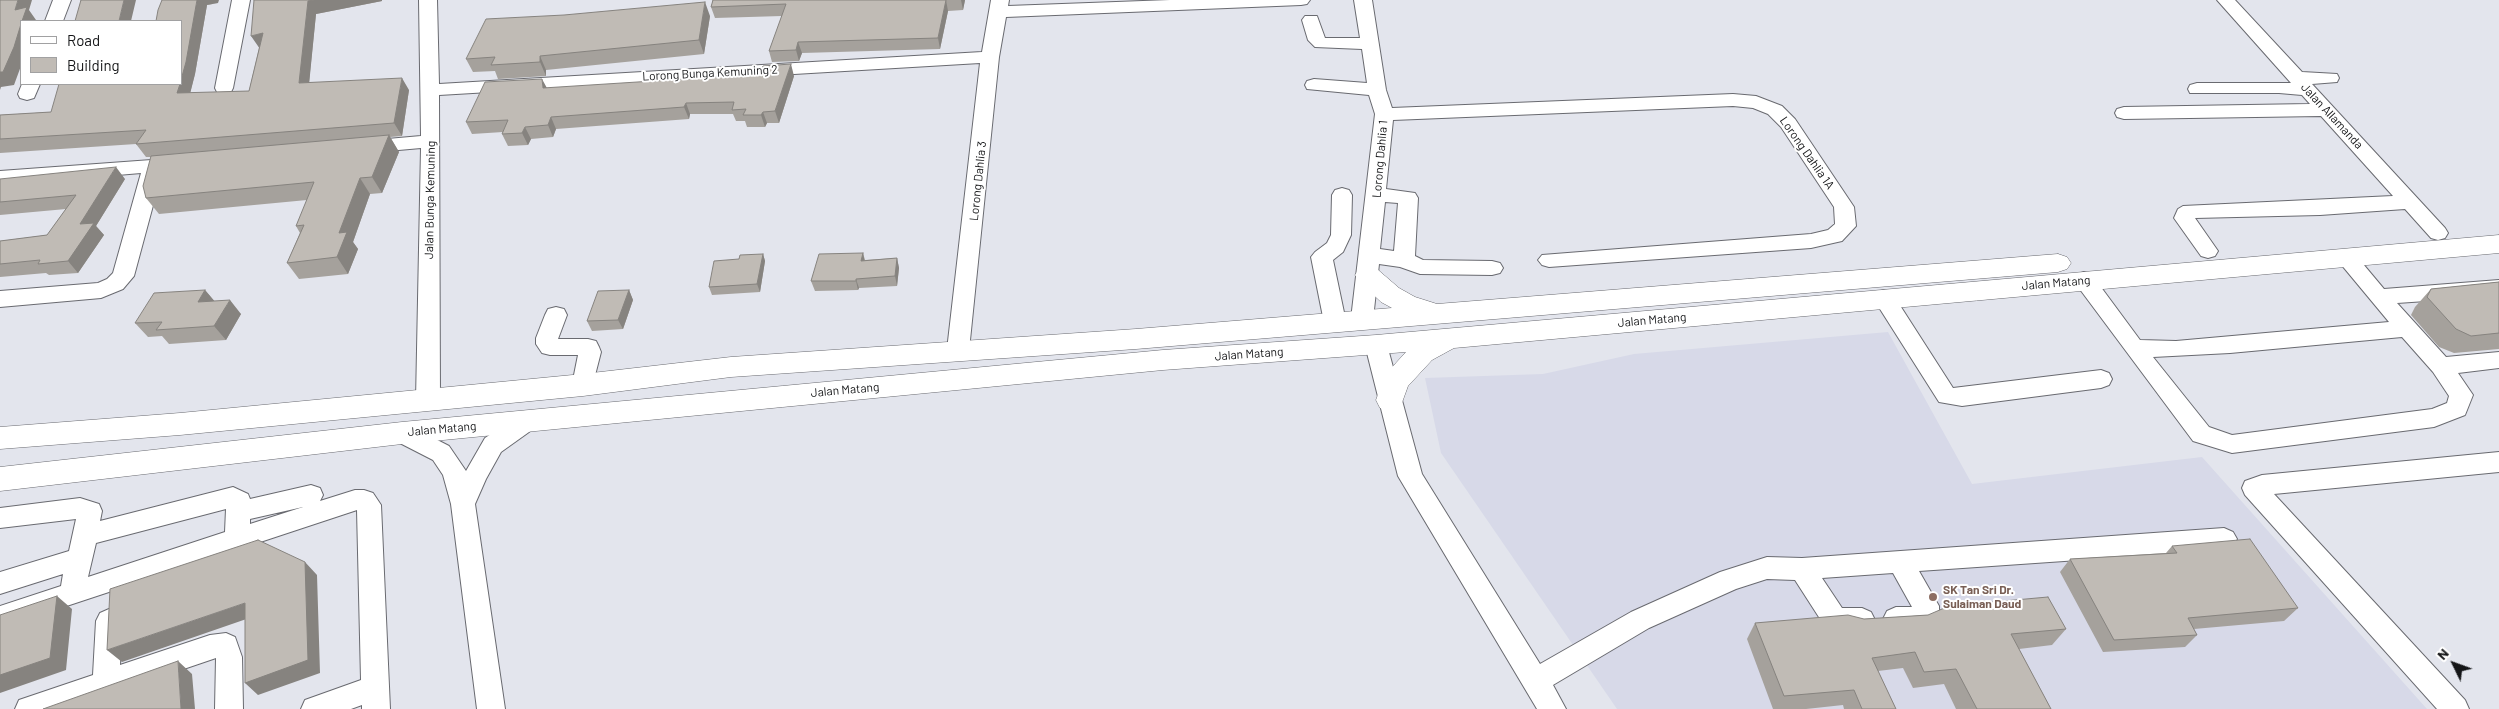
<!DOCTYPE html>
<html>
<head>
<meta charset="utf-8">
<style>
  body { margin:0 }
  #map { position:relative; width:2499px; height:709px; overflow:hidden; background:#e3e5ed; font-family:Barlow,sans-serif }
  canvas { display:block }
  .legend { position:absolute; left:20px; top:20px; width:162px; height:65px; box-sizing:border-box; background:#fff; border:1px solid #a1a1a2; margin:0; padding:6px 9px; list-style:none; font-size:15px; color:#141517 }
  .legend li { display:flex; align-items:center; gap:10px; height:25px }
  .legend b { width:25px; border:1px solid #a1a1a2 }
  .north { position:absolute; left:2429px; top:639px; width:50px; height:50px; -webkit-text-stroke:4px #fff; paint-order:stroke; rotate:312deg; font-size:14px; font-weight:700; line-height:20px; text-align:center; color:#141517 }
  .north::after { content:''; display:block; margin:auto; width:18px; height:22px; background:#141517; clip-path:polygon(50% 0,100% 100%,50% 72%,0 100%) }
</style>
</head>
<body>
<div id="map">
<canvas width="2499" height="709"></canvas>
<ul class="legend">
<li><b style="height:6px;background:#fff"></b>Road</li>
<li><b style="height:14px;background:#c0bbb5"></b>Building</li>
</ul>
<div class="north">N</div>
</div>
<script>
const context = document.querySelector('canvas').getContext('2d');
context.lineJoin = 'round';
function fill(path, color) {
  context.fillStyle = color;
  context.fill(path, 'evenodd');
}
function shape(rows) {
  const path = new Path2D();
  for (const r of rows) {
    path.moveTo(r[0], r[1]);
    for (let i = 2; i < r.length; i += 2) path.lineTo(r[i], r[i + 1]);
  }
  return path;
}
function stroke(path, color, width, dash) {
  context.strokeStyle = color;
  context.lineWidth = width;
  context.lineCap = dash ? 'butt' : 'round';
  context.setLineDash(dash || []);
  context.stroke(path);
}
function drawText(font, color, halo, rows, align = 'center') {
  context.font = font + ' Barlow,sans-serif';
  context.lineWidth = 4;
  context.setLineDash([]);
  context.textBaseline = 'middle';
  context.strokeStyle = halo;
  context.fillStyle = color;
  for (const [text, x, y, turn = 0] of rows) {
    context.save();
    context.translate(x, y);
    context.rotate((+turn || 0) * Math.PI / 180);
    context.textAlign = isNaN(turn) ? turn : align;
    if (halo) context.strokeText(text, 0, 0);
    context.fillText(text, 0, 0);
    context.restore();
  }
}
const built = shape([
  [1888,332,1972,484,2202,457,2427,709,1617,709,1441,453,1425,378,1543,374,1634,354]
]);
const minor = shape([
  [53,0,71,0,63,21,45,21,53,0],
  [232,0,250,0,233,88,231,92,224,94,217,92,215,88,232,0],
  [419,0,437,0,439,84,982,52,991,0,1009,0,1008,6,1170,0,1310,0,1307,4,1301,5,1006,17,999,57,969,350,966,356,958,358,950,356,947,350,980,63,439,95,440,400,436,406,428,409,420,406,416,400,421,148,365,153,358,151,355,147,358,143,365,141,421,136,419,0],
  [1354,0,1372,0,1386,90,1392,108,1733,94,1756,96,1782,106,1795,119,1854,207,1856,226,1842,241,1811,248,1549,267,1542,265,1538,260,1542,255,1811,234,1828,230,1835,224,1834,207,1781,127,1768,114,1753,108,1733,106,1393,120,1386,189,1415,193,1418,198,1415,256,1423,260,1492,261,1500,263,1503,268,1500,273,1492,275,1420,274,1400,267,1379,264,1373,319,1370,325,1362,327,1354,325,1351,319,1375,114,1369,95,1307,89,1305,85,1307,81,1314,79,1367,83,1362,49,1315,47,1308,40,1302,20,1305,16,1317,16,1325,38,1360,38,1354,0],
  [1385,202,1398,203,1394,251,1380,249,1385,202],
  [2217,0,2235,0,2302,72,2337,74,2339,78,2337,82,2312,84,2445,228,2448,233,2445,238,2438,240,2431,238,2405,209,2320,215,2195,218,2218,251,2215,256,2208,258,2201,256,2174,218,2178,209,2183,206,2393,196,2321,116,2124,119,2117,117,2115,113,2117,109,2124,107,2310,104,2302,95,2279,93,2190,93,2188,89,2190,85,2197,83,2291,83,2217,0],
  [22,84,40,84,34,98,27,100,20,98,18,94,22,84],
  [179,158,186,159,189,164,186,169,162,172,134,276,123,289,101,298,0,307,0,291,98,283,107,279,113,273,141,173,0,185,0,171,179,158],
  [1342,188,1349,190,1352,195,1351,235,1343,252,1333,260,1346,322,1343,328,1335,330,1327,328,1324,322,1311,257,1315,252,1327,243,1331,235,1332,195,1335,190,1342,188],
  [2346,250,2353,252,2384,289,2499,280,2499,296,2397,303,2446,357,2499,352,2499,368,2458,373,2473,395,2465,415,2434,427,2232,453,2193,441,2073,280,2076,275,2084,272,2092,275,2140,340,2176,341,2389,322,2335,257,2339,252,2346,250],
  [2402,337,2433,372,2449,396,2447,403,2432,409,2232,435,2209,427,2153,357,2230,353,2402,337],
  [1884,290,1892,293,1953,388,2101,370,2109,373,2112,379,2109,385,2101,388,1962,406,1939,402,1873,298,1876,293,1884,290],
  [556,307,564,309,567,315,558,339,588,339,596,341,599,347,601,352,591,391,583,394,575,391,572,385,578,355,550,355,542,353,536,344,536,338,545,315,548,309,556,307],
  [1376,337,1384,339,1387,345,1422,474,1540,664,1631,612,1720,572,1767,557,1802,558,2224,528,2233,532,2237,539,2233,546,2224,550,1919,571,1939,606,1939,614,1935,622,1917,629,1896,631,1887,627,1883,619,1887,611,1896,607,1912,607,1893,573,1822,578,1842,608,1862,608,1871,612,1875,620,1871,628,1862,632,1844,632,1824,625,1795,580,1767,579,1736,589,1649,628,1553,685,1566,709,1537,709,1398,476,1365,345,1368,339,1376,337],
  [528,412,536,415,540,421,536,427,501,452,486,479,475,504,505,709,477,709,451,504,443,475,433,460,394,440,390,433,394,426,402,424,410,426,449,446,466,471,485,438,520,415,528,412],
  [2499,452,2499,472,2274,494,2465,700,2469,709,2437,709,2245,495,2242,488,2245,481,2262,475,2499,452],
  [311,485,320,488,323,495,320,501,355,490,364,490,373,493,381,505,390,709,362,709,362,705,351,709,301,709,305,700,361,680,357,510,0,628,0,606,61,586,63,574,0,594,0,572,69,551,76,519,0,528,0,508,80,498,99,504,102,511,100,521,233,487,248,494,250,499,311,485],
  [303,507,250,524,250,519,303,507],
  [226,509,225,532,88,577,96,543,226,509],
  [109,609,118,613,122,621,120,665,210,635,226,633,235,637,242,657,243,709,215,709,216,658,66,709,15,709,19,700,93,675,96,621,100,613,109,609]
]);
const major = shape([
  [2499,235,2499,253,1454,348,1432,360,1408,386,1400,408,1390,411,1380,408,1376,400,1385,375,1406,352,1163,370,402,444,0,491,0,467,402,422,1163,350,1376,335,2499,235],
  [2058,254,2067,257,2071,263,2067,269,2058,272,1136,349,731,377,583,396,180,435,0,449,0,427,180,413,583,374,731,357,1136,329,1392,308,1381,302,1359,281,1355,275,1359,269,1368,266,1377,269,1399,288,1415,297,1437,304,2058,254]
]);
const wall = shape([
  [254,0,382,1,316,14,309,82,409,90,402,136,390,137,399,152,382,193,370,194,353,242,358,249,348,274,299,279,287,263,300,233,296,226,307,200,159,214,146,198,151,157,146,157,136,144,0,153,0,115,51,112,181,84,158,10,218,3,207,5,195,74,190,93,249,91,259,48],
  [713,0,965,0,963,10,948,11,940,49,802,53,799,61,772,62,769,51,782,16,715,18,711,7],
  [710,16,704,54,546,70,546,76,498,79,495,71,473,72,466,59],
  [794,76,779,123,767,123,765,127,747,127,745,121,736,121,733,114,690,114,689,119,556,129,553,137,531,139,528,145,508,146,502,134,503,132,472,134,466,122,547,88],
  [0,179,125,179,96,226,104,235,78,273,49,275,46,273,0,277,0,241,47,235,66,209,0,215],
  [863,253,865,260,897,258,899,268,897,286,859,288,858,290,815,291,811,281],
  [763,254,765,261,760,292,712,295,709,287,739,259],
  [2499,282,2499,349,2454,353,2439,347,2411,315,2415,307,2431,289],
  [205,290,214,301,241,314,226,340,169,344,162,336,148,337,135,323],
  [629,290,633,300,623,329,592,331,587,321],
  [2172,546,2298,608,2284,621,2194,629,2197,635,2185,647,2103,652,2060,572,2070,559,2166,553],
  [1928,615,2066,629,2052,645,2019,649,2051,709,1956,709,1944,684,1913,688,1903,668,1878,671,1896,709,1844,709,1843,705,1806,709,1773,709,1747,639,1755,623,1864,619]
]);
const shadedWall = shape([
  [18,0,32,0,29,10,36,20,36,21,22,21,15,10],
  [124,0,136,0,131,21,119,21],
  [197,0,219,0,218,3,207,5,195,74,187,106,177,93,180,84,181,84,181,80],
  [314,0,382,0,382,1,316,14,308,95,299,83,308,1],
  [946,0,948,11,940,49,938,38],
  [961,0,965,0,963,10],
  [705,2,710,16,704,54,699,40],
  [21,24,21,66,14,85,1,87,0,90,0,72],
  [263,33,260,49,251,36],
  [798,42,802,53,799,61,796,50],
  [540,56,546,70,546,76,540,62],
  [791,64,794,76,779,123,775,111],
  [402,78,409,90,402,136,394,123],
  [542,79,548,90,543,88],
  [686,103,690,114,689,119,684,107],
  [763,112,767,123,765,127,761,115],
  [551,117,556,129,553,137,548,125],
  [525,127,531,139,528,145,522,133],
  [389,135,399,152,382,193,372,177],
  [116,167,125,179,96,226,104,235,78,273,68,261,80,224],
  [360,178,370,194,353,242,358,249,348,274,337,257,339,233],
  [863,253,865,263,861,261],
  [763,254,765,261,760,292,757,284],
  [897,258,899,268,897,286,895,276],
  [856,279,859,288,858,290,856,281],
  [205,290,217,304,198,302],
  [629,290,633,300,623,329,618,320],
  [230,300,241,314,226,340,214,326],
  [305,562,317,575,320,673,258,695,245,683],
  [57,596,72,609,66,670,0,693,0,675],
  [245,603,258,615,122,662,107,650],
  [178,661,192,674,195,709,181,709]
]);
const building = shape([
  [0,0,18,0,15,10,27,7,22,21,21,21,21,24,14,47,3,72,0,72,0,0],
  [81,0,124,0,119,21,75,21,81,0],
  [162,0,197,0,186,62,181,80,181,21,156,21,158,10,162,0],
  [254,0,314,0,308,1,299,83,402,78,394,123,136,144,146,130,0,139,0,115,51,112,59,84,180,84,177,93,249,91,263,33,251,36,254,0],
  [713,0,946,0,938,38,798,42,796,50,769,51,786,4,711,7,713,0],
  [705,2,699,40,540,56,540,62,491,65,495,57,466,59,486,19,564,15,705,2],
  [791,64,775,111,763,112,761,115,743,115,746,109,732,110,734,102,686,103,684,107,551,117,548,125,525,127,522,133,502,134,508,120,466,122,485,82,542,79,543,88,716,77,717,75,760,74,763,66,791,64],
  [389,135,372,177,360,178,339,233,347,232,337,257,287,263,304,225,296,226,314,182,146,198,143,186,151,156,389,135],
  [116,167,80,224,94,223,68,261,38,264,40,260,0,264,0,241,47,235,76,195,0,202,0,179,116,167],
  [863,253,861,261,897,258,895,276,856,279,856,281,811,281,819,254,863,253],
  [763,254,757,284,709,287,714,261,739,259,740,255,763,254],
  [2499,282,2499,333,2471,336,2456,329,2427,297,2431,289,2499,282],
  [205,290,198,302,230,300,214,326,156,330,162,322,135,323,154,293,205,290],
  [629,290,618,320,587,321,598,291,629,290],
  [2250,539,2298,608,2188,618,2197,635,2114,640,2070,559,2177,553,2172,546,2250,539],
  [258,540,305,562,308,660,245,683,245,603,107,650,110,589,258,540],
  [57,596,50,658,0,675,0,615,57,596],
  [2048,597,2066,629,2011,634,2051,709,1977,709,1956,669,1924,672,1915,652,1872,658,1896,709,1862,709,1854,690,1784,696,1755,623,1848,615,1864,619,1928,615,1949,606,2048,597],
  [178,661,181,709,43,709,178,661]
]);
const markers = [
  [1933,597,5,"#8d6e63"]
];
const streetNames = [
  ["Lorong Bunga Kemuning 2",710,73,-3],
  ["Jalan Allamanda",2332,116,47],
  ["Lorong Dahlia 1A",1807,153,55],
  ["Lorong Dahlia 1",1380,159,-85],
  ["Lorong Dahlia 3",978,181,-84],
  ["Jalan Bunga Kemuning",430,200,-89],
  ["Jalan Matang",2056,283,-5],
  ["Jalan Matang",1652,320,-5],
  ["Jalan Matang",1249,354,-4],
  ["Jalan Matang",845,390,-5],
  ["Jalan Matang",442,429,-5]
];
const educationNames = [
  ["SK Tan Sri Dr.",1943,590],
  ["Sulaiman Daud",1943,604]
];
fill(built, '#d7d9e8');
stroke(minor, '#696a70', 2);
stroke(major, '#696a70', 1);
fill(minor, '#fff');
fill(major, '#fff');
fill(wall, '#a5a19c');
fill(shadedWall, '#86837f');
fill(building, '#c0bbb5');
stroke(building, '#86837f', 1);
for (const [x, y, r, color] of markers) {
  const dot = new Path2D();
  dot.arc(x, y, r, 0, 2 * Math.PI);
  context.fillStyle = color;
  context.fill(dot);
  stroke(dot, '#fff', 2);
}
drawText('12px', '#141517', '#fff', streetNames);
drawText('bold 12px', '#785e54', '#fff', educationNames, 'left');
</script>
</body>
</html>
